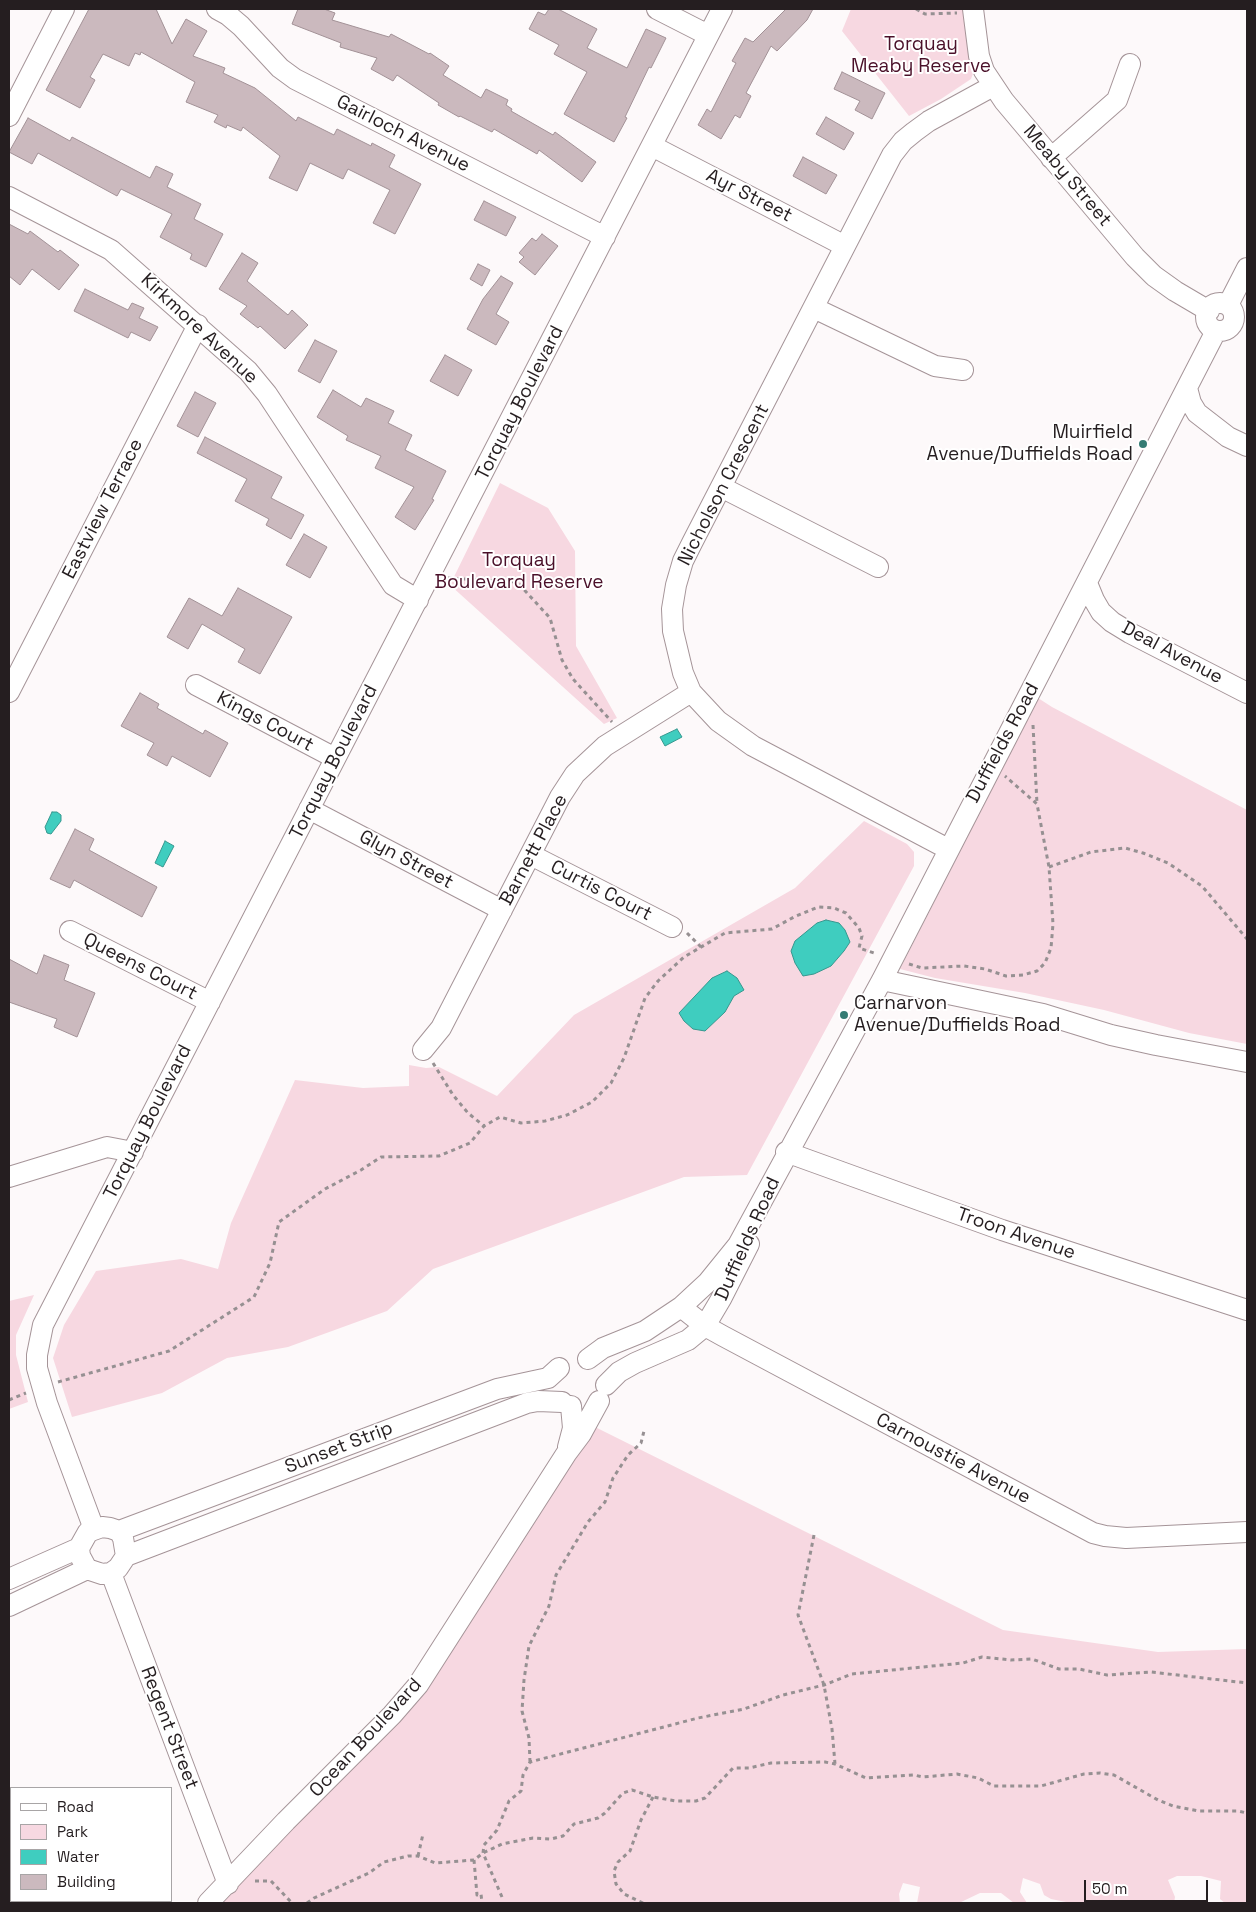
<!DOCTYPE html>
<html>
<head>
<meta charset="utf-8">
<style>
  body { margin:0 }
  #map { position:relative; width:1256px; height:1912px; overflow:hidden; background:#fdf9fa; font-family:"Space Grotesk",sans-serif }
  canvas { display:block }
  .frame { position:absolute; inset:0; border:10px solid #251e20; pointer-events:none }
  .legend { position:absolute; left:10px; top:1787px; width:162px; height:115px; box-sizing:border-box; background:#fff; border:1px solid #a8a5a6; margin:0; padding:6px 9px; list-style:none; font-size:15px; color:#251e20 }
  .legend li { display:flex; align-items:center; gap:10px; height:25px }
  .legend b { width:25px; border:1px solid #a8a5a6 }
  .scale { position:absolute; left:1084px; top:1880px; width:124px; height:22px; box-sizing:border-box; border:2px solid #251e20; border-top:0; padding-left:6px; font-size:15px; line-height:18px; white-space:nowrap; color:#251e20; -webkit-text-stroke:4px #fff; paint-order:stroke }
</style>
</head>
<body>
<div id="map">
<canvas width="1256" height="1912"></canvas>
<div class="frame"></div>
<ul class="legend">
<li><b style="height:6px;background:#fff"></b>Road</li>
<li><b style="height:14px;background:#f7d8e1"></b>Park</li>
<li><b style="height:14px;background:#3fcdbf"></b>Water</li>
<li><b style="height:14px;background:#cbb9be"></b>Building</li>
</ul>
<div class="scale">50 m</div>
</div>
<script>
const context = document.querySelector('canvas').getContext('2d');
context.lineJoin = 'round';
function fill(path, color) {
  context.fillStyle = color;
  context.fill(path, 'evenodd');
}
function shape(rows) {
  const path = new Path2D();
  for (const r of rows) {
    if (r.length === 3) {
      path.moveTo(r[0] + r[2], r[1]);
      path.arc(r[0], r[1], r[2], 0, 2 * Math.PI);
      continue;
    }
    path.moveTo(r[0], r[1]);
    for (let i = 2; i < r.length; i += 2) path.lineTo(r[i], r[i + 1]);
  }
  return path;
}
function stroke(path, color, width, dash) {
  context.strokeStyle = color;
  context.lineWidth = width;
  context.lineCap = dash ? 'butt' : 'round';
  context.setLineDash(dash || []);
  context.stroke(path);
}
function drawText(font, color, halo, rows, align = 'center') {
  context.font = font + ' "Space Grotesk",sans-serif';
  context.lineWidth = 4;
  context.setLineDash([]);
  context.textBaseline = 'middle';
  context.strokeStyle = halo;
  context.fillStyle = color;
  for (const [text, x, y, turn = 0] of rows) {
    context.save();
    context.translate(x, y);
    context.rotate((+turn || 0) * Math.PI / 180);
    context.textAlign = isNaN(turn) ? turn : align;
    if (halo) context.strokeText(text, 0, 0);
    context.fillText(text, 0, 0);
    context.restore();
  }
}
const green = shape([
  [851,9,966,9,975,68,971,79,941,99,909,116,842,31],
  [500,483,548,508,575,551,576,646,617,718,604,724,450,585],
  [1038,698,1052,707,1247,810,1247,1044,1189,1033,1104,1010,1025,993,935,978,900,969],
  [864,821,907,844,914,852,914,866,747,1175,684,1177,433,1269,387,1311,288,1347,227,1358,162,1393,72,1417,53,1358,64,1325,96,1271,181,1259,218,1269,231,1223,295,1080,363,1088,409,1086,409,1065,426,1068,439,1067,497,1096,574,1015,795,888],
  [34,1295,16,1335,16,1355,28,1402,9,1409,9,1301],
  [587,1423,1003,1630,1158,1652,1247,1649,1247,1903,1225,1903,1220,1899,1221,1881,1201,1876,1177,1876,1168,1880,1175,1897,1174,1903,1071,1903,1051,1899,1044,1895,1040,1884,1023,1878,1020,1892,1027,1903,1014,1903,1001,1893,980,1893,959,1903,917,1903,920,1887,903,1883,899,1894,900,1903,209,1903,392,1715]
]);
const water = shape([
  [677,729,682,737,665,746,660,737,677,729],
  [52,812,57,812,61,815,61,821,51,834,47,833,45,827,52,812],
  [165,841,174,846,163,867,155,863,165,841],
  [826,920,839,923,845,930,850,942,844,951,831,966,814,974,803,976,795,963,791,951,795,941,817,923,826,920],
  [727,971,737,978,744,990,734,996,725,1012,705,1031,693,1029,684,1021,679,1013,712,978,727,971]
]);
const building = shape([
  [89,9,156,9,172,44,186,19,207,31,193,56,225,68,223,73,255,88,296,121,298,117,334,135,337,129,371,146,372,143,395,155,389,167,421,184,395,234,373,223,390,190,348,169,343,179,310,163,297,191,269,178,280,156,243,127,241,131,227,125,226,128,214,122,218,115,186,102,195,82,141,52,140,55,135,53,129,66,103,54,90,77,95,80,80,108,46,90,89,9],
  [298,9,324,9,335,13,332,20,389,37,391,34,429,54,430,53,449,66,443,75,481,98,486,89,508,100,506,105,512,109,511,111,553,135,555,132,596,162,582,182,539,150,537,154,494,129,492,132,460,116,459,117,438,105,439,103,397,75,393,81,371,69,377,58,340,47,341,43,292,24,298,9],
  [549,9,558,9,597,29,587,48,627,68,646,29,666,38,651,68,649,67,625,117,627,118,614,142,564,114,587,72,554,54,559,45,529,29,538,12,545,15,549,9],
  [786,9,813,9,807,20,777,51,771,46,746,93,751,96,740,118,735,115,721,139,698,125,707,109,711,112,736,63,732,61,745,38,753,42,786,9],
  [842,72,885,93,872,119,855,110,860,101,834,89,842,72],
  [826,117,854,133,844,150,816,134,826,117],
  [28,118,70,141,72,137,150,178,156,166,173,174,167,187,201,204,194,219,223,234,206,267,190,259,192,254,160,237,172,214,121,189,117,196,38,153,32,164,9,152,28,118],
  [803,157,837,175,826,194,793,176,803,157],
  [484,201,516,217,506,236,474,220,484,201],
  [9,224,28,234,30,231,58,252,60,250,79,265,59,290,32,269,20,285,9,276,9,224],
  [542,234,558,246,535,275,519,262,524,257,519,253,532,238,536,241,542,234],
  [242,253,258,263,247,281,288,315,292,310,308,325,285,349,260,326,258,328,240,314,247,306,219,289,242,253],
  [478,264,490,270,482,286,470,279,478,264],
  [501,276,513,283,496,314,509,322,496,345,467,329,483,299,501,276],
  [85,289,128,310,132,303,144,308,139,318,158,327,150,341,131,332,128,338,74,311,85,289],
  [315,340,337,351,320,383,298,371,315,340],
  [445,355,472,370,458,396,430,381,445,355],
  [333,390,361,407,366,398,394,411,388,423,412,435,405,450,446,471,432,499,434,500,415,530,395,517,414,487,375,468,381,456,346,440,348,436,317,417,333,390],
  [195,392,216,403,198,437,177,426,195,392],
  [205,437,282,477,271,498,304,515,291,539,266,525,269,519,235,501,247,479,197,453,205,437],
  [304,534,327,547,310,578,286,565,304,534],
  [238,588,292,617,260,674,238,662,245,649,202,624,188,649,167,637,189,598,222,616,238,588],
  [140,693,159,704,157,708,203,734,205,730,228,743,210,777,172,756,167,766,147,755,154,743,121,726,140,693],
  [75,829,94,839,89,850,157,887,142,917,74,880,70,888,50,879,75,829],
  [44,955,69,965,64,980,95,993,77,1037,54,1027,57,1019,9,1002,9,959,37,974,44,955]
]);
const path = shape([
  [916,9,925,14,957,13],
  [448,578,517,582,550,618,562,660,573,679,612,722],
  [1033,725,1037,804],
  [1049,867,1091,852,1125,848,1143,853,1168,863,1202,886,1247,939],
  [687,933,701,947],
  [909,964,922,968,964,966,985,969,1006,976,1023,975,1037,971,1045,963,1051,948,1053,924,1049,867,1037,804,1005,776],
  [433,1063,453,1095,468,1113,484,1126],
  [58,1382,169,1351,254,1297,270,1263,279,1222,325,1189,361,1170,381,1157,439,1156,470,1143,484,1126,500,1117,521,1123,545,1121,567,1115,592,1102,611,1083,624,1058,645,998,658,981,684,957,725,933,772,929,794,917,818,907,834,908,846,913,859,928,862,936,859,948,877,954],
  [9,1400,26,1393],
  [814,1535,798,1615,824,1685,832,1729,835,1764],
  [530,1762,529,1738,522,1711,524,1680,529,1646,549,1606,556,1575,588,1522,605,1502,613,1478,628,1455,641,1443,644,1431],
  [418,1856,423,1834],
  [474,1860,477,1895,481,1894,482,1903],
  [255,1881,271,1881,292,1903],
  [502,1897,483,1853,484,1845,497,1830,509,1801,521,1791,523,1775,530,1762,698,1718,744,1709,783,1695,824,1685,852,1674,963,1663,982,1657,1011,1660,1032,1659,1059,1669,1079,1669,1107,1675,1151,1672,1247,1683],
  [307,1903,314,1898,369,1873,384,1862,408,1856,418,1856,435,1863,474,1860,483,1853,502,1844,533,1838,551,1839,563,1836,574,1824,598,1818,605,1813,623,1793,632,1790,653,1797,676,1801,696,1801,705,1798,733,1768,749,1768,771,1763,825,1762,835,1764,866,1778,914,1775,923,1777,957,1774,978,1778,994,1786,1041,1786,1084,1774,1100,1773,1114,1775,1158,1800,1173,1806,1199,1811,1238,1811,1247,1813],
  [643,1903,624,1894,616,1884,614,1871,618,1862,630,1851,641,1820,653,1797]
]);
const minor = shape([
  [217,9,228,15,241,26,280,68,295,79,605,237],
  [657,9,708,35],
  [973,9,979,56,984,71,1004,101,1135,257,1154,276,1175,291,1209,311],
  [9,116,64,9],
  [652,146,845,246],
  [1051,158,1117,100,1130,64],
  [9,197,111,250,248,371,267,394,393,585,418,600],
  [1220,317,14],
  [1228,305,1247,268],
  [814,308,935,366,963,370],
  [1187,388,1191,403,1197,413,1228,437,1247,446],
  [721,487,878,567],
  [1087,583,1094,600,1101,612,1112,622,1130,633,1247,693],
  [196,685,335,758],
  [9,692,198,325],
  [309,809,502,910],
  [948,849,753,746,718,721,691,692,683,673,673,631,672,609,676,585,683,561,692,543,892,155,903,141,914,132,929,121,993,86],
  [531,855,672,927],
  [70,931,210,1002],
  [882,980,1043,1014,1111,1035,1156,1045,1247,1062],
  [423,1050,441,1028,560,797,575,774,605,746,691,692],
  [786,1152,1002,1230,1247,1310],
  [9,1177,107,1147,133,1152],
  [681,1307,705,1326,723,1336,1093,1533,1105,1536,1126,1538,1247,1532],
  [588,1359,603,1348,645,1331,681,1307,708,1282,738,1245,882,980,1216,331],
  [606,1385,619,1372,635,1363,688,1340,705,1326,721,1299,749,1244],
  [568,1447,573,1428,571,1406],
  [94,1529,47,1403,37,1368,37,1355,43,1325,722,9],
  [119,1531,497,1389,548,1378,559,1368],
  [126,1556,123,1538,119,1531,110,1528,102,1527,88,1532,79,1548,80,1556,87,1569,102,1574,111,1573,118,1568,126,1556,527,1403,538,1401,562,1402],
  [111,1573,228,1884],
  [9,1579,79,1548],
  [9,1606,87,1569],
  [208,1903,286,1821,392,1715,418,1685,566,1454,581,1434,599,1401]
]);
const markers = [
  [1143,444,5,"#357c74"],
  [844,1015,5,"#357c74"]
];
const parkNames = [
  ["Torquay",921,45],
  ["Meaby Reserve",921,67],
  ["Torquay",519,561],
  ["Boulevard Reserve",519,583]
];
const streetNames = [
  ["Gairloch Avenue",403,134,27],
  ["Meaby Street",1067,176,50],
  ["Ayr Street",749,196,27],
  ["Kirkmore Avenue",199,329,43],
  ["Torquay Boulevard",520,403,-63],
  ["Nicholson Crescent",724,485,-63],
  ["Eastview Terrace",103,509,-63],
  ["Deal Avenue",1172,653,28],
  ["Kings Court",265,722,28],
  ["Duffields Road",1003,743,-62],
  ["Torquay Boulevard",334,762,-63],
  ["Barnett Place",534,850,-62],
  ["Glyn Street",406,860,28],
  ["Curtis Court",601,891,27],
  ["Queens Court",140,967,27],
  ["Torquay Boulevard",148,1122,-63],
  ["Troon Avenue",1016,1234,19],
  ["Duffields Road",748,1239,-66],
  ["Sunset Strip",339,1448,-21],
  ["Carnoustie Avenue",953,1459,28],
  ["Regent Street",169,1728,69],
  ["Ocean Boulevard",366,1738,-47]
];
const poiNames = [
  ["Muirfield",1133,433],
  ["Avenue/Duffields Road",1133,455],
  ["Carnarvon",854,1004,"left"],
  ["Avenue/Duffields Road",854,1026,"left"]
];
fill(green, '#f7d8e1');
fill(water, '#3fcdbf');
stroke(water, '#37988f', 1);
fill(building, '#cbb9be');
stroke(building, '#a29196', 1);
stroke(minor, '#a59498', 22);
stroke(path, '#969092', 3, [4, 4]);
stroke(minor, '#fff', 20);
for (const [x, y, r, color] of markers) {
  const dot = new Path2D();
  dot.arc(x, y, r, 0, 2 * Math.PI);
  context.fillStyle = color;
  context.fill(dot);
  stroke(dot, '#fff', 2);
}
drawText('19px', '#4a1029', '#fff', parkNames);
drawText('19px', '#251e20', '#fff', streetNames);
drawText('19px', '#251e20', '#fff', poiNames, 'right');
</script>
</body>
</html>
